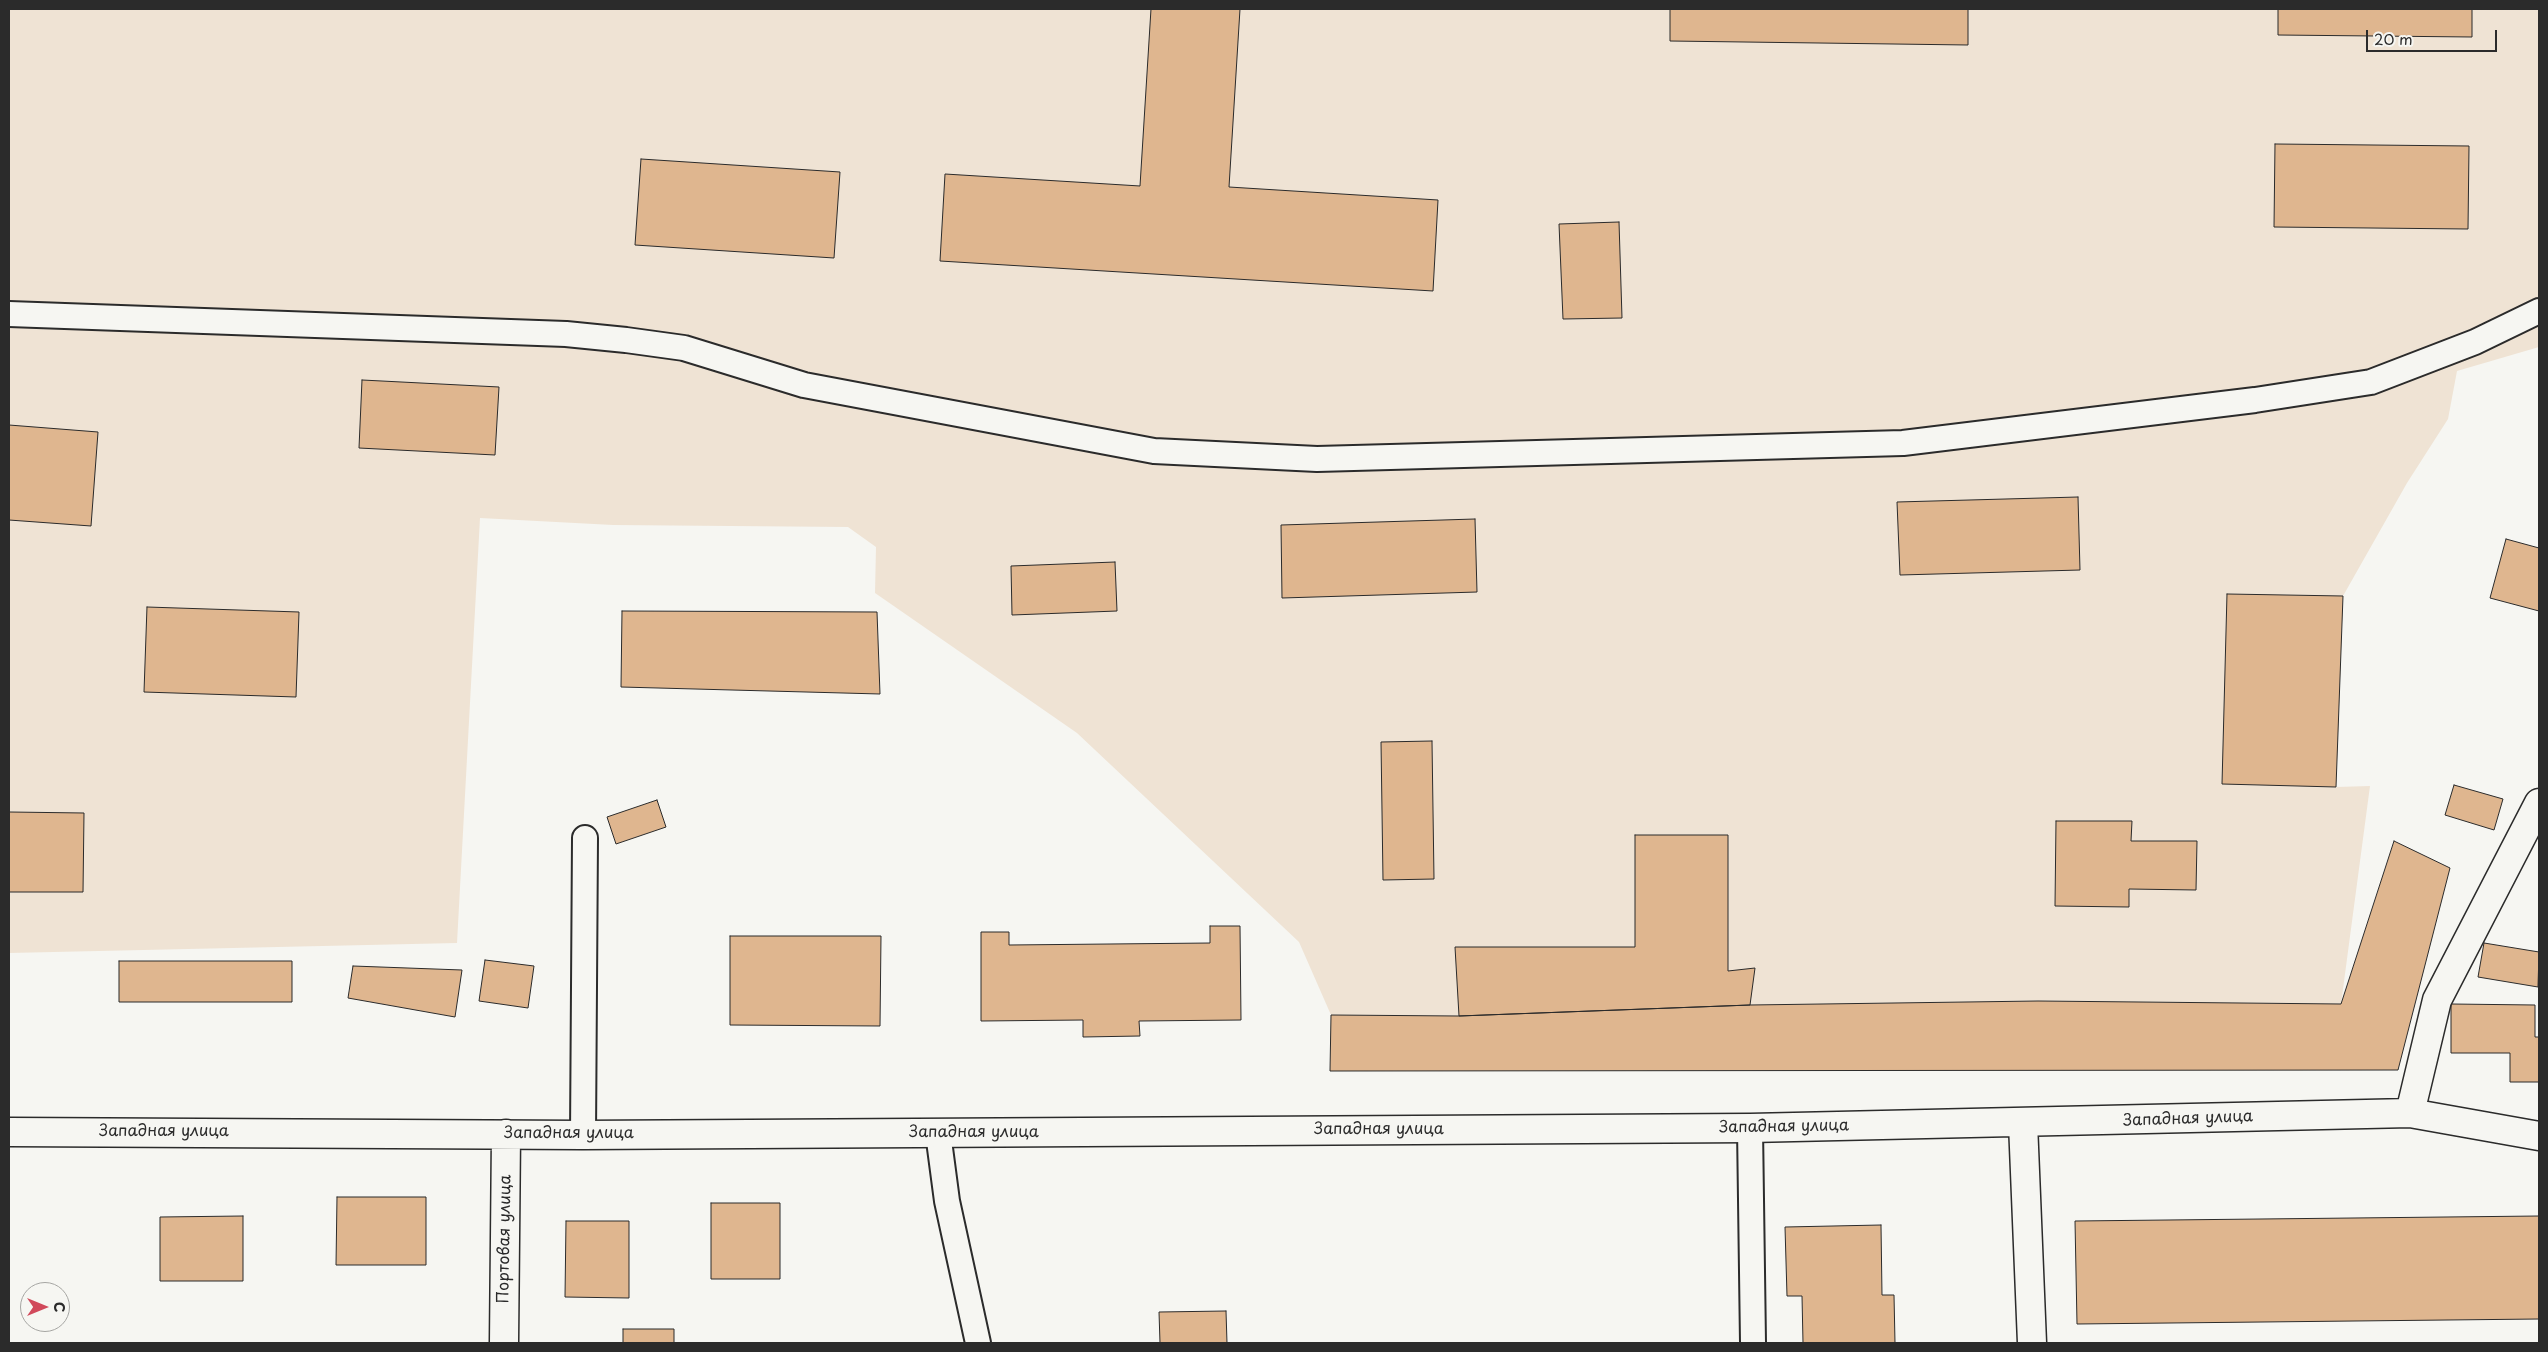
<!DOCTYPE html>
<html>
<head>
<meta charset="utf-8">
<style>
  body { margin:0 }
  #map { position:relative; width:2548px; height:1352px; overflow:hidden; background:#f6f6f2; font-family:"Playpen Sans",sans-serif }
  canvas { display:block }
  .frame { position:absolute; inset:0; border:10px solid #2b2b2b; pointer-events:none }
  .north { position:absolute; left:20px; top:1282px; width:50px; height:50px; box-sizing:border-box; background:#f6f6f2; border:1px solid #a5a5a2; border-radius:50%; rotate:90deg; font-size:14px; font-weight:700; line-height:20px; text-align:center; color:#2b2b2b }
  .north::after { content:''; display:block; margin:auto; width:18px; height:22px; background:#d1495b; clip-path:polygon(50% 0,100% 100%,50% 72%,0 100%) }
  .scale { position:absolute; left:2366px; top:30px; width:131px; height:22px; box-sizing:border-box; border:2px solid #2b2b2b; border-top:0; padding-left:6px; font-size:15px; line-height:18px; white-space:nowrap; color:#2b2b2b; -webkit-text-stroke:4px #f6f6f2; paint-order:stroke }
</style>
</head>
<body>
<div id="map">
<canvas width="2548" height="1352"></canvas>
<div class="frame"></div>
<div class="north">С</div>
<div class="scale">20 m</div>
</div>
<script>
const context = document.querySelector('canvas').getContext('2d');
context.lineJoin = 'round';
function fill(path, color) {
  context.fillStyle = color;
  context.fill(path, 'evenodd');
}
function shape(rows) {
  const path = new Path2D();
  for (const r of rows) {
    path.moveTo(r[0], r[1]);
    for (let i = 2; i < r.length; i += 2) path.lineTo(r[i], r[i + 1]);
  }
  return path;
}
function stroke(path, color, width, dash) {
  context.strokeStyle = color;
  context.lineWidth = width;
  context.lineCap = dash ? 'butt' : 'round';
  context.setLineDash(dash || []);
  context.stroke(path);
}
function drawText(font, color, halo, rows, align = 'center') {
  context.font = font + ' "Playpen Sans",sans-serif';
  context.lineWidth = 4;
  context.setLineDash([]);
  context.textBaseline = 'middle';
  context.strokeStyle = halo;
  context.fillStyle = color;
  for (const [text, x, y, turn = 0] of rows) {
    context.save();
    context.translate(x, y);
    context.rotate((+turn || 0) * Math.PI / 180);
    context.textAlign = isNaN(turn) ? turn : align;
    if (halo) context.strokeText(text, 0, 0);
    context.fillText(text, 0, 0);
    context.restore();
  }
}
const built = shape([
  [9,9,2539,9,2539,347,2457,371,2448,419,2407,483,2343,596,2336,787,2370,786,2341,1004,2038,1001,1750,1005,1459,1016,1331,1015,1299,942,1077,733,875,593,876,547,848,527,613,525,480,518,457,943,9,953]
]);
const building = shape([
  [1151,9,1240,9,1229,187,1438,200,1433,291,940,261,945,174,1140,186,1151,9],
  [1670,9,1968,9,1968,45,1670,41,1670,9],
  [2278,9,2472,9,2472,37,2278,35,2278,9],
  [2275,144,2469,146,2468,229,2274,227,2275,144],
  [641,159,840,172,834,258,635,245,641,159],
  [1619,222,1622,318,1563,319,1559,224,1619,222],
  [362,380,499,387,495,455,359,448,362,380],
  [9,425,98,432,91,526,9,520,9,425],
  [2078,497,2080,570,1900,575,1897,502,2078,497],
  [1475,519,1477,592,1282,598,1281,525,1475,519],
  [2506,539,2539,548,2539,611,2490,598,2506,539],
  [1115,562,1117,611,1012,615,1011,566,1115,562],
  [2227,594,2343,596,2336,787,2222,784,2227,594],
  [147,607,299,612,296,697,144,692,147,607],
  [622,611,877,612,880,694,621,687,622,611],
  [1432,741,1434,879,1383,880,1381,742,1432,741],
  [2454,785,2503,799,2494,830,2445,815,2454,785],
  [657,800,666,827,616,844,607,817,657,800],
  [9,812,84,813,83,892,9,892,9,812],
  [2056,821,2132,821,2131,841,2197,841,2196,890,2129,889,2129,907,2055,906,2056,821],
  [1635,835,1728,835,1728,971,1755,968,1750,1005,1459,1016,1455,947,1635,947,1635,835],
  [2394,841,2450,868,2398,1070,1330,1071,1331,1015,1459,1016,1750,1005,2038,1001,2341,1004,2394,841],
  [1210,926,1240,926,1241,1020,1139,1021,1140,1036,1083,1037,1083,1020,981,1021,981,932,1009,932,1009,945,1210,943,1210,926],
  [730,936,881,936,880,1026,730,1025,730,936],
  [2484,943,2539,952,2538,987,2478,977,2484,943],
  [485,960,534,966,528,1008,479,1001,485,960],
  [119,961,292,961,292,1002,119,1002,119,961],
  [353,966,462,970,455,1017,348,998,353,966],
  [2451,1004,2535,1005,2535,1037,2539,1037,2539,1082,2510,1082,2510,1053,2451,1053,2451,1004],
  [337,1197,426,1197,426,1265,336,1265,337,1197],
  [711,1203,780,1203,780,1279,711,1279,711,1203],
  [243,1216,243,1281,160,1281,160,1217,243,1216],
  [2539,1216,2539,1319,2077,1324,2075,1221,2539,1216],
  [566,1221,629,1221,629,1298,565,1297,566,1221],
  [1881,1225,1882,1295,1894,1295,1895,1343,1803,1343,1802,1296,1787,1296,1785,1227,1881,1225],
  [1226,1311,1227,1343,1160,1343,1159,1312,1226,1311],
  [623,1329,674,1329,674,1343,580,1343,623,1343,623,1329]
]);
const lane = shape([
  [9,314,566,334,626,340,684,348,804,385,1154,451,1317,459,1903,443,2255,400,2371,382,2475,342,2539,311],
  [1750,1128,1753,1343],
  [938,1133,947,1201,978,1343],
  [583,1135,585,838]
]);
const street = shape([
  [2410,1113,2437,1000,2539,803],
  [2023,1123,2032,1343],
  [9,1132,583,1135,1750,1128,2410,1113,2539,1136],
  [504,1343,506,1134]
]);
const streetNames = [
  ["Западная улица",2188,1119,-2],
  ["Западная улица",1784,1127,-1],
  ["Западная улица",1379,1130],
  ["Западная улица",164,1132],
  ["Западная улица",974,1133],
  ["Западная улица",569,1134],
  ["Портовая улица",505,1239,-89]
];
fill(built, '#efe3d4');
fill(building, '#dfb68f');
stroke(building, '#2b2b2b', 1);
stroke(lane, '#2b2b2b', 28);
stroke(street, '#2b2b2b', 31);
stroke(lane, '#f6f6f2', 24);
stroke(street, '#f6f6f2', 28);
drawText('16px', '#2b2b2b', '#f6f6f2', streetNames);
</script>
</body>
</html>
